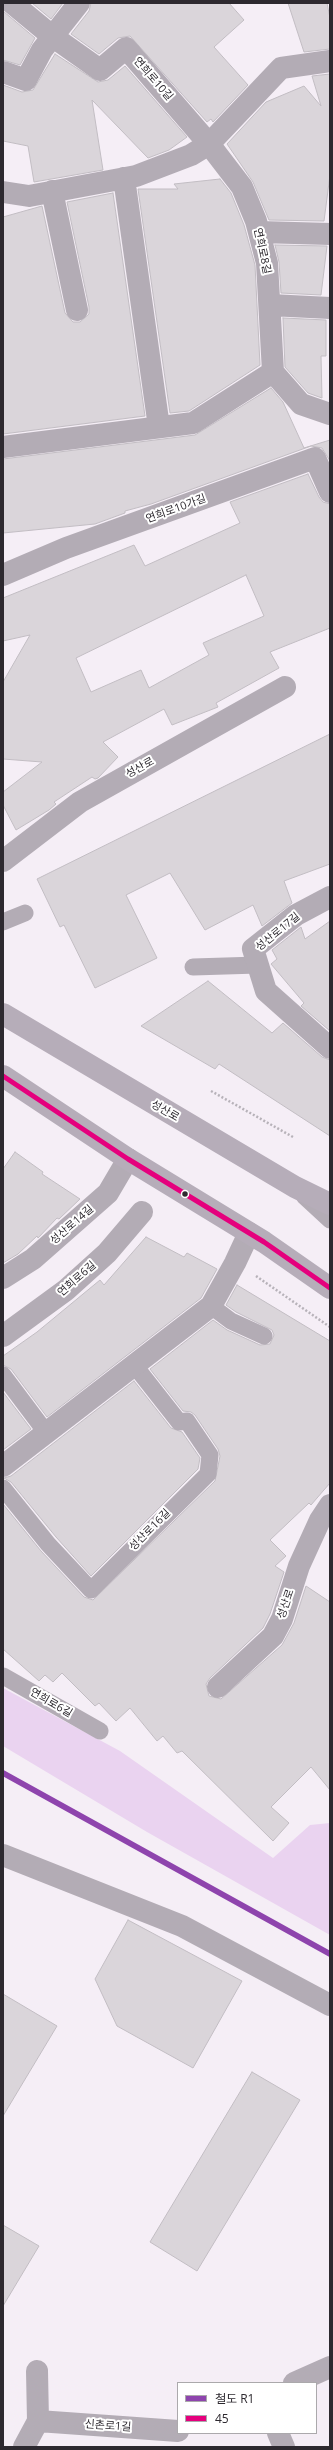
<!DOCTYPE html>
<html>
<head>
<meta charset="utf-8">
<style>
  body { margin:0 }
  #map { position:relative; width:333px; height:2450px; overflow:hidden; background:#f5eef6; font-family:"Open Sans","Noto Sans KR",sans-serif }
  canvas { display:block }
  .frame { position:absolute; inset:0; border:4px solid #2d292f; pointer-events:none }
  .legend { position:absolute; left:177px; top:2382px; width:140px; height:52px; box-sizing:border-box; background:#fff; border:1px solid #aba9ac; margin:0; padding:5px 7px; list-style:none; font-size:12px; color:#2d292f }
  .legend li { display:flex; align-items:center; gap:8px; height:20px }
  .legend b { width:20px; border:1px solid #aba9ac }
</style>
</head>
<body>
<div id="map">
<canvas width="333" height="2450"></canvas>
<div class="frame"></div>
<ul class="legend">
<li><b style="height:5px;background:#8e44ad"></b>철도 R1</li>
<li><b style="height:5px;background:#e5007d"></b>45</li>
</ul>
</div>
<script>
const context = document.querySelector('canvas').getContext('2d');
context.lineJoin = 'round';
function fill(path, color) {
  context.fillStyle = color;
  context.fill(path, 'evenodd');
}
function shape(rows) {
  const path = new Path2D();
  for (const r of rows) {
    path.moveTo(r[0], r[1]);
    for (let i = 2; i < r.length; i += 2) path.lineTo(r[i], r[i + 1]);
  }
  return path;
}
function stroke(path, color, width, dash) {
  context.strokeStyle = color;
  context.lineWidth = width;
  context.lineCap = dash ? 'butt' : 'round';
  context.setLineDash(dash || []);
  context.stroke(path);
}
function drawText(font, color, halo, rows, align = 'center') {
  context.font = font + ' "Open Sans","Noto Sans KR",sans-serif';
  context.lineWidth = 4;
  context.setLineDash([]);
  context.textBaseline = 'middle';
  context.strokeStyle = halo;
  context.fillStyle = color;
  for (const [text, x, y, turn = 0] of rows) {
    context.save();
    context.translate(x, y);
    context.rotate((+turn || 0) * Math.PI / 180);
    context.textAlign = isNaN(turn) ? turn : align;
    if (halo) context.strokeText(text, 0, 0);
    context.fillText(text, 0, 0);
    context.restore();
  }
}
const green = shape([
  [3,1688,120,1751,273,1858,310,1825,330,1823,330,1935,147,1832,3,1746]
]);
const building = shape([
  [32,3,63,3,51,19,32,3],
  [91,3,229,3,244,20,214,47,248,85,213,122,211,119,207,122,130,36,118,38,99,54,71,34,89,11,91,3],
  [288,3,327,3,330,18,330,49,304,52,288,3],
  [3,11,35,38,20,65,3,60,3,11],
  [55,54,98,82,108,80,125,66,187,137,169,150,148,158,92,100,103,170,34,182,28,146,3,141,3,85,22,92,33,90,55,54],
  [330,74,330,175,324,221,269,220,253,182,227,144,266,102,304,86,321,106,312,76,330,74],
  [220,179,231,193,244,225,255,265,260,365,189,411,170,413,138,189,178,189,174,184,220,179],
  [113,193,145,416,3,434,3,217,42,206,65,313,73,322,80,322,89,314,89,307,67,202,113,193],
  [275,245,327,246,321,295,281,293,279,262,275,245],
  [283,318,326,320,326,356,321,356,322,398,308,393,285,367,283,318],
  [271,388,283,402,304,448,330,440,330,461,322,448,311,446,151,504,125,511,125,513,95,524,3,533,3,459,195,435,271,388],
  [308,474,319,497,323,502,330,504,330,628,270,652,279,668,216,703,218,707,172,725,164,709,103,742,118,757,98,778,95,779,92,777,54,802,56,804,49,810,16,830,3,805,3,792,42,762,3,759,3,682,30,635,3,641,3,598,134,545,145,566,240,523,230,502,308,474],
  [246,575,264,616,203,643,209,655,149,688,141,670,91,692,76,658,246,575],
  [330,734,330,864,284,881,292,903,262,926,253,905,205,930,170,873,126,895,157,958,95,988,64,925,60,927,37,879,330,734],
  [330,921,330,1031,301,1006,304,1003,271,964,277,959,272,950,301,927,305,939,330,921],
  [208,981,272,1033,283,1023,322,1057,330,1060,330,1136,219,1064,215,1069,141,1026,208,981],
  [15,1152,43,1172,42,1174,80,1199,59,1219,57,1218,38,1238,37,1236,18,1254,3,1263,3,1169,15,1152],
  [146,1237,184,1257,187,1253,217,1269,201,1298,47,1417,11,1369,3,1365,3,1356,37,1332,100,1280,104,1285,146,1237],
  [237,1285,330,1341,330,1483,311,1505,309,1503,270,1540,286,1556,275,1566,284,1572,270,1614,263,1628,210,1678,206,1684,209,1696,221,1699,282,1645,294,1623,306,1586,330,1602,330,1790,311,1767,271,1807,289,1823,273,1841,182,1751,177,1753,163,1736,157,1741,130,1708,116,1721,99,1703,95,1706,62,1673,53,1682,45,1675,39,1681,3,1649,3,1504,41,1551,84,1597,93,1600,215,1481,220,1456,218,1449,195,1415,191,1412,183,1411,150,1369,213,1320,227,1330,260,1345,270,1344,274,1335,272,1330,236,1312,226,1305,237,1285],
  [134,1381,171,1428,182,1432,200,1458,198,1469,91,1576,56,1537,11,1482,4,1478,11,1476,134,1381],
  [3,1392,31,1429,3,1450,3,1392],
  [128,1920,242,1981,193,2068,117,2026,95,1979,128,1920],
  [3,1994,57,2026,3,2116,3,1994],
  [252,2072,300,2100,197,2271,150,2242,252,2072],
  [3,2225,39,2246,3,2306,3,2225]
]);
const path = shape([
  [211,1091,293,1137],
  [256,1276,330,1327]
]);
const lane = shape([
  [3,922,25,913],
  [193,967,258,965],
  [304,1196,330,1220],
  [211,1306,231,1321,264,1336],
  [3,1375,45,1431],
  [3,1488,48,1544,91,1590,208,1474,210,1455,187,1421,179,1422,135,1366],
  [3,1676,100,1731]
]);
const street = shape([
  [12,3,52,36,100,70,126,48,209,144,242,187,256,221,267,263,273,372],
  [3,72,26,80,42,50,79,3],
  [124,178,159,427],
  [52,191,77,310],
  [3,192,29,196,136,176,191,155,209,144,281,68,330,61],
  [259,232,330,234],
  [270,305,330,308],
  [273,372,301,404,330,414],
  [3,447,193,423,273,372],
  [3,575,66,548,315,458,330,492],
  [3,861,80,802,285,687],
  [330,897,296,915,253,949,266,991,330,1048],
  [3,1278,33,1259,108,1193,128,1159],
  [3,1336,66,1290,107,1253,142,1212],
  [3,1466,211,1306,235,1263,249,1233],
  [218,1687,273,1636,282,1619,299,1566,320,1520,330,1505],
  [3,1855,182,1926,330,2005],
  [294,2383,330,2367],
  [38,2421,178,2431],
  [278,2433,284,2447],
  [24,2447,38,2421,37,2371]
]);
const primary = shape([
  [3,1014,295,1187,330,1204],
  [3,1076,128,1159,264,1242,330,1288]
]);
const bus1 = shape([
  [3,1076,128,1159,264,1242,330,1288]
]);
const rail1 = shape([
  [3,1773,330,1954]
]);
const markers = [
  [185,1194,3.5,"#2d292f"]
];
const streetNames = [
  ["연희로10길",153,79,49],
  ["연희로8길",262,251,78],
  ["연희로10가길",176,509,-20],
  ["성산로",140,768,-29],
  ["성산로17길",278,932,-39],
  ["성산로",165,1111,30],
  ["성산로14길",72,1225,-41],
  ["연희로6길",77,1279,-41],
  ["성산로16길",150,1530,-45],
  ["성산로",286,1604,-71],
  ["연희로6길",51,1703,30],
  ["신촌로1길",108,2426,4]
];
fill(green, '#ead3f0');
fill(building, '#dad5da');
stroke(building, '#c2bdc3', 1);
stroke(path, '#b7b2b9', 2.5, [2, 2]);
stroke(lane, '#b3acb5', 17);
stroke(street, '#b3acb5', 22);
stroke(primary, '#b6adb9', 22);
stroke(bus1, '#e5007d', 5);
stroke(rail1, '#8e44ad', 6);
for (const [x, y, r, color] of markers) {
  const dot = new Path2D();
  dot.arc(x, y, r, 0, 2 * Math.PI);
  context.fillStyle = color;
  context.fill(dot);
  stroke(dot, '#fff', 1.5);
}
drawText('11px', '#2d292f', '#fff', streetNames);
</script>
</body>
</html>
